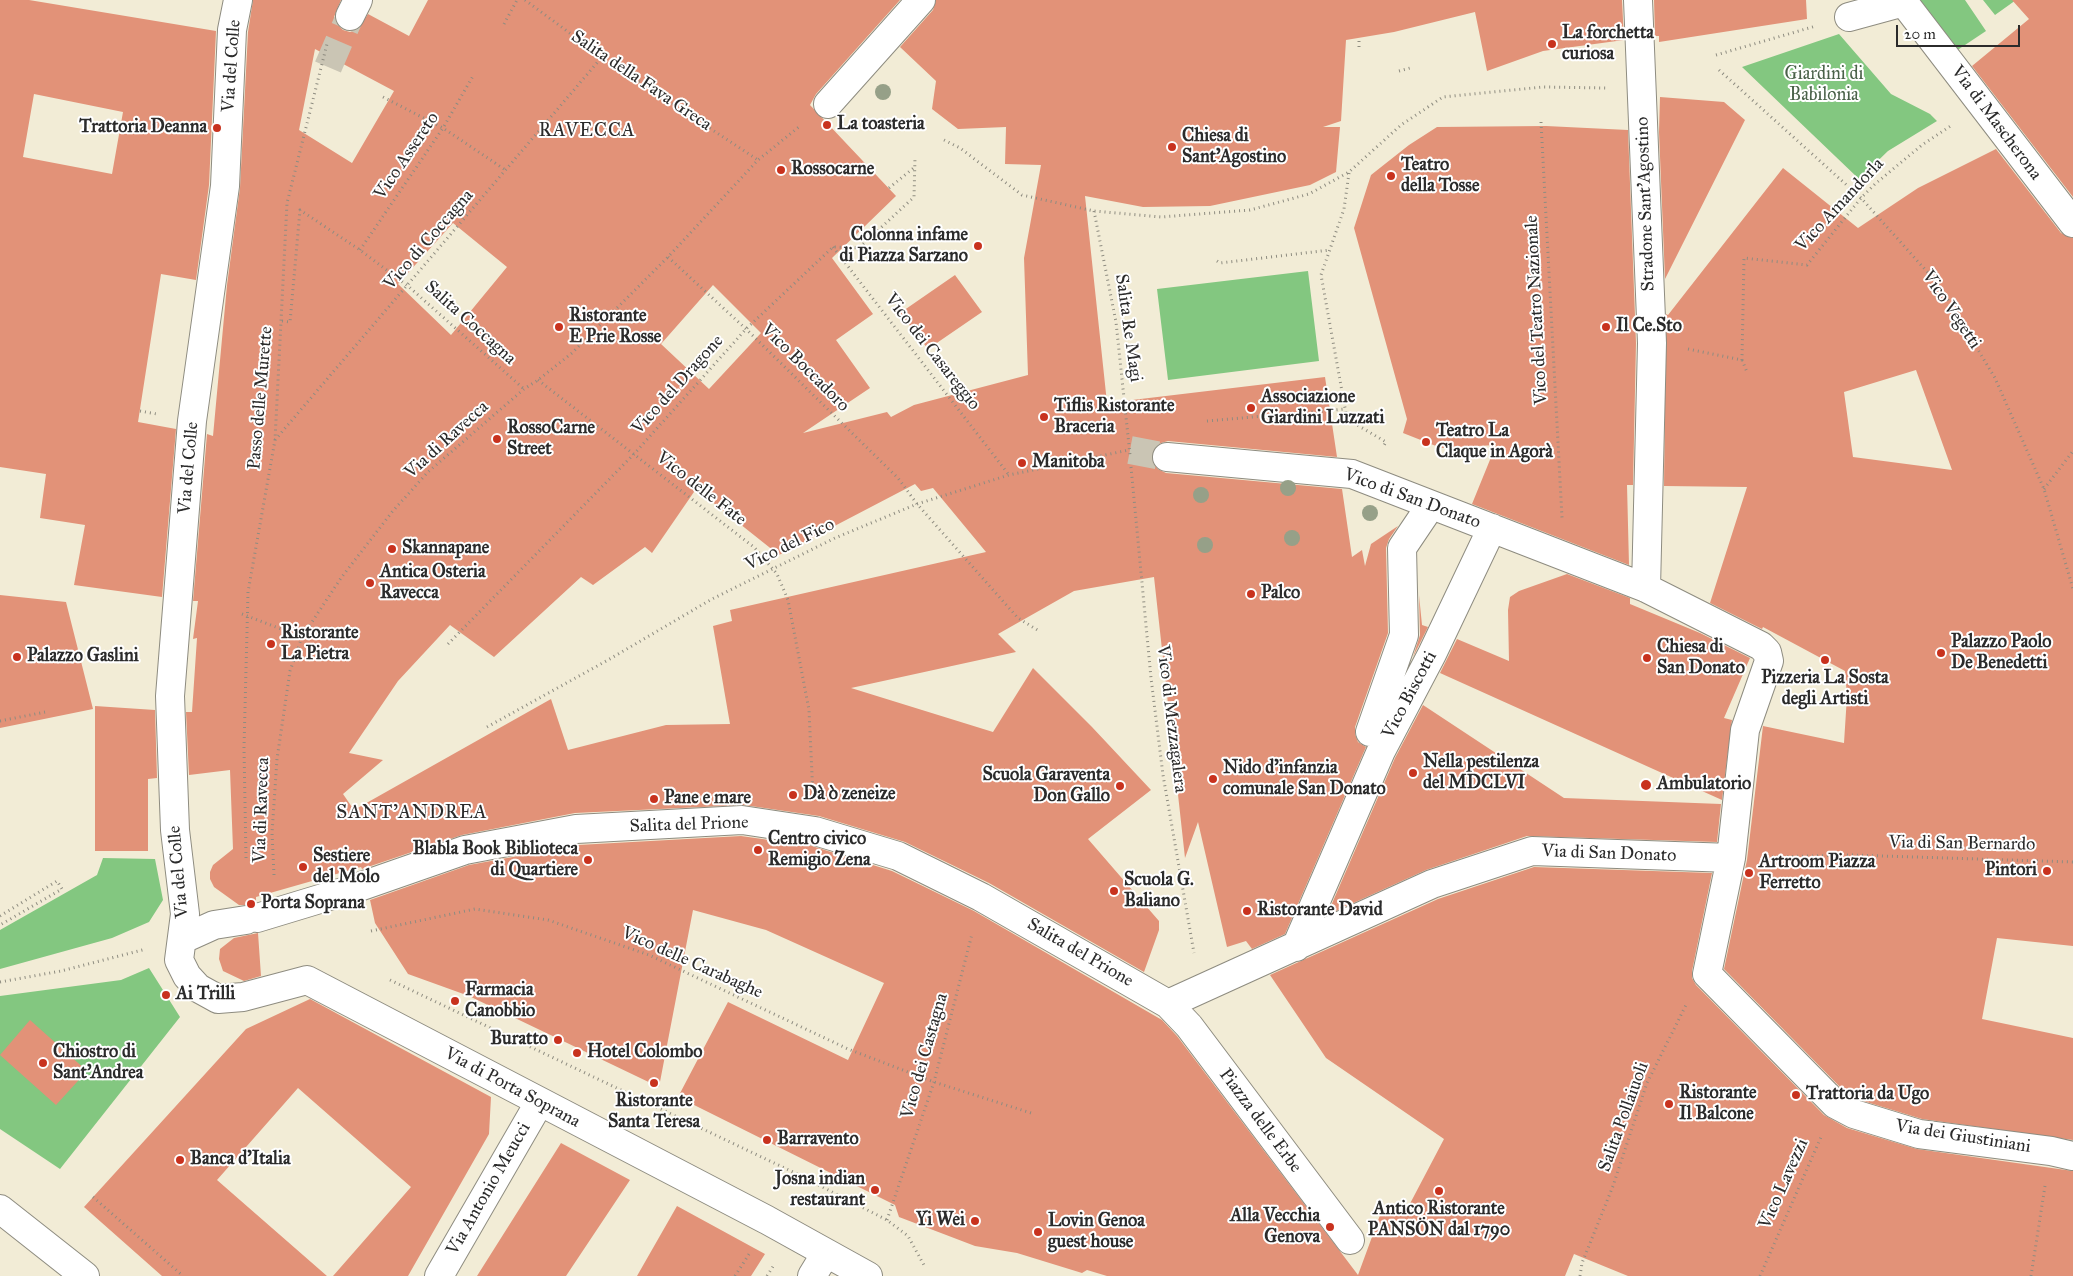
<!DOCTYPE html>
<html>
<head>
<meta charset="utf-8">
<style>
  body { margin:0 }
  #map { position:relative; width:2073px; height:1276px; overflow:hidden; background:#f2ecd6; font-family:"IM FELL Great Primer",serif }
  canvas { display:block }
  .scale { position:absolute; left:1896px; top:25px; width:124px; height:22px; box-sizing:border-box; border:2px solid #2b2b2b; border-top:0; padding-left:6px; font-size:15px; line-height:18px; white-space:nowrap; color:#2b2b2b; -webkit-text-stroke:4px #fff; paint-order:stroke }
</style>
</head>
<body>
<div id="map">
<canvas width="2073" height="1276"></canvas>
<div class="scale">20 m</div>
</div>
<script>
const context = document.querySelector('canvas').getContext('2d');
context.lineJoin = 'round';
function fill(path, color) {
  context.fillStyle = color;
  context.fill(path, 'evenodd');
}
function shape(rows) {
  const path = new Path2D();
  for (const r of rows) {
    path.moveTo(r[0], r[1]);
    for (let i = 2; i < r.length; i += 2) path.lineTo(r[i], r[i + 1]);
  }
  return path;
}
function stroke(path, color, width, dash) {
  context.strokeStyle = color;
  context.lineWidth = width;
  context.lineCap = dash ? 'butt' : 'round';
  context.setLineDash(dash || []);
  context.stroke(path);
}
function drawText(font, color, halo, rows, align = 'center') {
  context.font = font + ' "IM FELL Great Primer",serif';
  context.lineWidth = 4;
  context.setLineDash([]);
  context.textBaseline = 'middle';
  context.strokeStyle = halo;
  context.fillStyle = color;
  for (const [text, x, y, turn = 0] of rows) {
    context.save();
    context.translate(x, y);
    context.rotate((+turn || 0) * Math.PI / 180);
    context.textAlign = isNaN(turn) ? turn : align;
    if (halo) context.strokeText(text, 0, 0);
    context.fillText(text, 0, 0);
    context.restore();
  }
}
const green = shape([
  [1918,0,1965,0,1986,31,1956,51],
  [1983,0,2016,0,1995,15],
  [1839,34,1891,94,1930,114,1937,121,1888,151,1859,179,1742,67],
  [1308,271,1319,361,1168,380,1157,289],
  [103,858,155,859,163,900,149,922,112,938,0,969,0,930,97,875],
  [149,968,180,1017,60,1169,0,1129,0,996,121,980]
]);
const building = shape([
  [0,0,29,0,216,31,209,185,196,280,161,274,138,422,176,429,162,597,74,585,85,525,40,518,46,474,0,467],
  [34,94,123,112,112,174,23,157],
  [253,0,341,0,334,17,337,24,343,30,350,32,358,29,368,14,409,36,428,0,900,0,816,94,810,105,896,196,832,258,873,314,836,340,870,388,803,433,887,412,891,417,914,405,1028,375,1024,258,1041,165,1005,164,1006,127,958,129,932,109,936,81,900,47,933,10,936,0,1622,0,1624,40,1543,51,1487,71,1475,12,1394,32,1346,40,1341,121,1323,127,1340,127,1336,172,1310,185,1210,206,1143,207,1085,196,1107,403,1325,377,1337,457,1168,441,1161,443,1155,448,1152,455,1153,463,1158,469,1166,473,1342,489,1352,557,1362,550,1365,566,1371,544,1398,526,1389,539,1386,548,1388,633,1355,727,1355,734,1358,742,1366,747,1285,934,1252,949,1246,941,1227,947,1198,822,1185,858,1154,577,1074,591,998,634,1016,652,851,688,993,732,1033,668,1092,727,1151,790,1088,839,1159,921,1159,930,1144,972,989,883,905,842,819,816,744,805,575,813,462,835,362,869,361,867,256,897,256,902,249,905,239,905,214,887,210,879,210,872,213,865,233,849,230,770,189,775,186,712,192,712,197,638,193,639,198,601,193,601,207,434,213,436,227,285,240,188,248,32],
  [315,49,394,91,352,163,299,130],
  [453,223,507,267,451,335,398,284],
  [713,285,761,333,709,389,661,344],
  [915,484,921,491,933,488,986,552,730,610,732,621,713,626,730,724,666,725,568,750,551,699,354,810,343,794,383,760,349,753,398,681,450,625,494,657,581,577,593,585,645,547,652,553,696,489,779,555],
  [1654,0,1806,0,1807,19,1659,42,1659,36,1655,36],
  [2012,0,2073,0,2073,197,1972,66,2029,19],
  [1660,97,1724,102,1745,120,1665,279,1659,132],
  [1546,126,1628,130,1636,343,1633,485,1627,485,1629,565,1472,504,1496,445,1441,448,1403,433,1407,419,1354,228,1371,175,1409,145,1437,127],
  [1996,149,2061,233,2073,238,2073,946,1997,938,1982,1019,2073,1038,2073,1140,1922,1119,1860,1100,1844,1091,1724,969,1747,860,1763,726,1844,743,1847,696,1845,671,1763,627,1762,629,1710,603,1747,487,1664,486,1666,314,1668,315,1783,168,1858,228,1918,188],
  [1916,370,1952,470,1853,457,1844,392],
  [955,275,982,312,928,349,900,313],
  [1567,574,1630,598,1630,604,1700,633,1750,658,1724,718,1732,720,1722,800,1440,673,1457,639,1509,661,1508,610,1510,597,1519,591],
  [0,595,66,602,93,709,0,728],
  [1419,595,1422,625,1428,627,1413,657,1420,635],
  [1423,705,1564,798,1721,804,1717,842,1527,836,1426,870,1327,915,1395,758],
  [95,706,155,710,157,778,148,779,148,851,95,851],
  [741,836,812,846,892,871,974,911,1162,1020,1177,1036,1358,1275,1383,1207,1404,1215,1444,1139,1326,1058,1270,975,1438,899,1534,867,1712,873,1692,971,1692,978,1696,985,1824,1115,1847,1128,1917,1149,2073,1171,2073,1276,1628,1276,1574,1254,1565,1276,1107,1276,1087,1270,1082,1273,1017,1253,975,1246,899,1217,895,1205,678,1097,728,1002,848,1060,884,983,766,930,693,910,659,1087,469,996,408,974,375,923,370,900,469,865,578,845],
  [258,933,261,976,244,981,223,971,219,959,220,949,234,938],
  [310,999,491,1097,489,1134,408,1276,333,1276,411,1187,298,1088,217,1180,327,1276,162,1276,84,1207,246,1029],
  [30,1020,87,1071,56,1105,0,1055],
  [561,1143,630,1180,566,1276,477,1276],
  [677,1206,765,1254,751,1276,637,1276]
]);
const streetTunnel = shape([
  [328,67,350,16],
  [1130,450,1167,457]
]);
const path = shape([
  [525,0,602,57,758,160],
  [504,24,517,0],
  [1359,47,1359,38],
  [1716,55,1816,26],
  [1719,70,1861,198,1939,285,1995,378,2044,489,2073,589],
  [1399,71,1410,68],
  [383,97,443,128,507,171],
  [1541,122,1562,518],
  [944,140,960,148,1022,195,1094,211,1161,217,1250,210,1309,194,1349,172,1401,125,1443,97,1543,87,1606,88],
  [1349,173,1344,209,1321,275,1347,419,1386,442,1383,447],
  [889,188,916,166],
  [1094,211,1116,322,1130,455],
  [833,247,1009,475],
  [360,250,443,128,473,76],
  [668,257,746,329,898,478,917,504,1018,618,1039,631],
  [1217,261,1220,263,1330,250],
  [282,321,290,322,300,210,360,250,408,286,524,389],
  [1688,349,1742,360,1744,258,1807,265,1861,198,1875,184,1922,145,1952,125],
  [1742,360,1747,372],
  [538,380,755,548,777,574,788,600,809,710,813,796],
  [140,411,157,414],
  [1207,421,1345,409],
  [275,440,602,57],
  [1131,467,1151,678,1163,775,1194,953],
  [2044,489,2073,451],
  [242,614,302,637],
  [448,644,634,454,746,329,833,247,859,248,914,197,915,158],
  [0,721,45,712],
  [487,727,608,660,712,599,835,538,917,504,1009,475,1129,450],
  [1767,857,1851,855,2073,862],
  [246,858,244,748,248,592,275,440,287,203,327,44],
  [274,875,272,833,277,759,290,671,302,637,341,578,392,512,428,472,524,389,538,380,572,353,668,257,758,160,800,126],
  [0,916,57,881,62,889,0,925],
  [371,931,475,909,548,920,649,955,848,1049,934,1082,1031,1113],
  [390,980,793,1172,887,1220,908,1236,925,1267],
  [0,982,61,971,146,949],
  [93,1197,183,1276],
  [887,1220,934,1082,972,934],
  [735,1276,751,1251],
  [767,1276,774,1265],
  [1580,1276,1582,1263,1613,1186,1647,1083,1686,1005],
  [1760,1276,1821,1137],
  [2031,1276,2045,1186]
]);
const street = shape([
  [238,0,232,30,225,186,192,421,170,696,175,830,185,914,179,960,187,976,198,988,218,999,243,997,307,980,767,1220,868,1276],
  [1638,0,1652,343,1646,588],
  [1902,0,2073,223],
  [350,16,358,0],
  [1849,17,1904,2],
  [828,104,921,0],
  [1167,457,1352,474,1646,588,1761,646,1767,652,1769,661,1745,730,1731,858,1707,974,1835,1104,1854,1114,1919,1134,2051,1151,2073,1156],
  [1370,732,1404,635,1402,548,1431,505],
  [257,918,356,888,465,850,576,829,742,820,815,831,898,856,981,897,1168,1004,1189,1026,1350,1240],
  [183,939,214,925,246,920],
  [1296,947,1381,751,1432,654,1492,528],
  [1168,1004,1432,884,1532,851,1731,858],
  [439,1276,539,1103],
  [812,1276,826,1253]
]);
const secondary = shape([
  [0,1209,85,1276]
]);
const trees = [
  [883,92],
  [1288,488],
  [1201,495],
  [1370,513],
  [1292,538],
  [1205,545]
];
const markers = [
  [1552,44,5,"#c8321e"],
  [827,125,5,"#c8321e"],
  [217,128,5,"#c8321e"],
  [1172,147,5,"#c8321e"],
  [781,170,5,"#c8321e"],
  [1391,176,5,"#c8321e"],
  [978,246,5,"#c8321e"],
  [559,327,5,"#c8321e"],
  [1606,327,5,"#c8321e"],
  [1251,408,5,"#c8321e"],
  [1044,417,5,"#c8321e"],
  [497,439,5,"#c8321e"],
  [1426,442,5,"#c8321e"],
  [1022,463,5,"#c8321e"],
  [392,549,5,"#c8321e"],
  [370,583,5,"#c8321e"],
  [1251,594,5,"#c8321e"],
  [271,644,5,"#c8321e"],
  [1941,653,5,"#c8321e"],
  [17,657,5,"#c8321e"],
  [1647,658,5,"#c8321e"],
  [1825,660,5,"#c8321e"],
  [1413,773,5,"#c8321e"],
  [1213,779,5,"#c8321e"],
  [1646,785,6,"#c8321e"],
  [1120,786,5,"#c8321e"],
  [793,795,5,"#c8321e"],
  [654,799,5,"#c8321e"],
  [758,850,5,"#c8321e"],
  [588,860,5,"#c8321e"],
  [303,867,5,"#c8321e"],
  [2047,871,5,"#c8321e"],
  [1749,873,5,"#c8321e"],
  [1114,891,5,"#c8321e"],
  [251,904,5,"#c8321e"],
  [1247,911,5,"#c8321e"],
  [166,995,5,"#c8321e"],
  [455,1001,5,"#c8321e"],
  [558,1040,5,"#c8321e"],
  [577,1053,5,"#c8321e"],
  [43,1063,5,"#c8321e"],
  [654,1083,5,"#c8321e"],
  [1796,1095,5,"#c8321e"],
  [1669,1104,5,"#c8321e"],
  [767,1140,5,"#c8321e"],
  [180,1160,5,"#c8321e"],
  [875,1190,5,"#c8321e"],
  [1439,1191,5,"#c8321e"],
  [975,1221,5,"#c8321e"],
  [1330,1227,5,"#c8321e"],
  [1038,1232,5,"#c8321e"]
];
const poiNames = [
  ["La forchetta",1562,34],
  ["curiosa",1562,55],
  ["La toasteria",837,125],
  ["Trattoria Deanna",207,128,"right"],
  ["Chiesa di",1182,137],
  ["Sant'Agostino",1182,158],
  ["Teatro",1401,166],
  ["della Tosse",1401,187],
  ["Rossocarne",791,170],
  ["Colonna infame",968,236,"right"],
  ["di Piazza Sarzano",968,257,"right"],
  ["Ristorante",569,317],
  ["E Prie Rosse",569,338],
  ["Il Ce.Sto",1616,327],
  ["Associazione",1261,398],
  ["Giardini Luzzati",1261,419],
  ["Tiflis Ristorante",1054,407],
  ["Braceria",1054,428],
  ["RossoCarne",507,429],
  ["Street",507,450],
  ["Teatro La",1436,432],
  ["Claque in Agorà",1436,453],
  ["Manitoba",1032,463],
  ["Skannapane",402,549],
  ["Antica Osteria",380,573],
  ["Ravecca",380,594],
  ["Palco",1261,594],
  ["Ristorante",281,634],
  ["La Pietra",281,655],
  ["Palazzo Paolo",1951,643],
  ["De Benedetti",1951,664],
  ["Chiesa di",1657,648],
  ["San Donato",1657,669],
  ["Palazzo Gaslini",27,657],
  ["Pizzeria La Sosta",1825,679,"center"],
  ["degli Artisti",1825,700,"center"],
  ["Nella pestilenza",1423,763],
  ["del MDCLVI",1423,784],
  ["Nido d'infanzia",1223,769],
  ["comunale San Donato",1223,790],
  ["Scuola Garaventa",1110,776,"right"],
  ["Don Gallo",1110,797,"right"],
  ["Ambulatorio",1657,785],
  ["Dà ò zeneize",803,795],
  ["Pane e mare",664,799],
  ["Centro civico",768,840],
  ["Remigio Zena",768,861],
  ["Blabla Book Biblioteca",578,850,"right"],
  ["di Quartiere",578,871,"right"],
  ["Sestiere",313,857],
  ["del Molo",313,878],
  ["Artroom Piazza",1759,863],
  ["Ferretto",1759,884],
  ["Pintori",2037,871,"right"],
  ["Scuola G.",1124,881],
  ["Baliano",1124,902],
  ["Porta Soprana",261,904],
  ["Ristorante David",1257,911],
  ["Farmacia",465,991],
  ["Canobbio",465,1012],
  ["Ai Trilli",176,995],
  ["Buratto",548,1040,"right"],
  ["Chiostro di",53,1053],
  ["Sant'Andrea",53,1074],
  ["Hotel Colombo",587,1053],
  ["Ristorante",1679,1094],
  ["Il Balcone",1679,1115],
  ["Trattoria da Ugo",1806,1095],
  ["Ristorante",654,1102,"center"],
  ["Santa Teresa",654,1123,"center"],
  ["Barravento",777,1140],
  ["Banca d'Italia",190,1160],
  ["Josna indian",865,1180,"right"],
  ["restaurant",865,1201,"right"],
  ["Antico Ristorante",1439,1210,"center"],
  ["PANSÖN dal 1790",1439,1231,"center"],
  ["Alla Vecchia",1320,1217,"right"],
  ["Genova",1320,1238,"right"],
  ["Yi Wei",965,1221,"right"],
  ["Lovin Genoa",1048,1222],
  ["guest house",1048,1243]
];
const streetNames = [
  ["Via del Colle",232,66,-86],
  ["Salita della Fava Greca",641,81,34],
  ["Via di Mascherona",1996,123,53],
  ["Vico Assereto",407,156,-56],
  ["Stradone Sant'Agostino",1646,204,-92],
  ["Vico Amandorla",1840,205,-47],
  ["Vico di Coccagna",429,240,-49],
  ["Vico del Teatro Nazionale",1537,310,-93],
  ["Vico Vegetti",1951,310,56],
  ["Salita Coccagna",470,323,42],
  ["Salita Re Magi",1128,328,82],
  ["Vico dei Casareggio",932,352,52],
  ["Vico Boccadoro",805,368,45],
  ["Vico del Dragone",678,385,-48],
  ["Passo delle Murette",261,398,-85],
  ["Via di Ravecca",447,440,-42],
  ["Via del Colle",189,468,-85],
  ["Vico delle Fate",701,489,38],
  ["Vico di San Donato",1412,499,20],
  ["Vico del Fico",790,545,-26],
  ["Vico Biscotti",1410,695,-62],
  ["Vico di Mezzagalera",1171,719,83],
  ["Via di Ravecca",262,810,-88],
  ["Salita del Prione",689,825,-2],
  ["Via di San Bernardo",1962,844,1],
  ["Via di San Donato",1609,854,2],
  ["Via del Colle",179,872,-95],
  ["Salita del Prione",1080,953,30],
  ["Vico delle Carabaghe",692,963,24],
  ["Vico dei Castagna",925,1056,-74],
  ["Via di Porta Soprana",512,1088,28],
  ["Salita Pollaiuoli",1624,1117,-70],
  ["Piazza delle Erbe",1260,1121,53],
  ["Via dei Giustiniani",1963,1137,9],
  ["Vico Lavezzi",1784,1184,-66],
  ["Via Antonio Meucci",489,1189,-60]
];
const parkNames = [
  ["Giardini di",1824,75],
  ["Babilonia",1824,96]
];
const neighbourhoodNames = [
  ["RAVECCA",587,131],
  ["SANT'ANDREA",412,813]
];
fill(green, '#83c780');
fill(building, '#e29278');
stroke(streetTunnel, '#cac5b4', 28, [28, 14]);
stroke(street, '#8e8c80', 30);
stroke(secondary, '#8e8c80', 30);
stroke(path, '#8e8c80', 3, [1, 4]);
stroke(street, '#fff', 28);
stroke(secondary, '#fff', 28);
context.fillStyle = '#96a088';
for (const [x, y] of trees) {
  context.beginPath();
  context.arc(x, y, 8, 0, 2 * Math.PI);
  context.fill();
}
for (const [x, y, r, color] of markers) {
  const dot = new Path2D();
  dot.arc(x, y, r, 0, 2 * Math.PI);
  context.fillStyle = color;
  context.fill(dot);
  stroke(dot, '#fff', 2);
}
drawText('bold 18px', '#2b2b2b', '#fff', poiNames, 'left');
drawText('18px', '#2b2b2b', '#fff', streetNames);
drawText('18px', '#4a6249', '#fff', parkNames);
context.letterSpacing = '1px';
drawText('19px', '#2b2b2b', '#fff', neighbourhoodNames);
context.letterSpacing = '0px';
</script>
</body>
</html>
